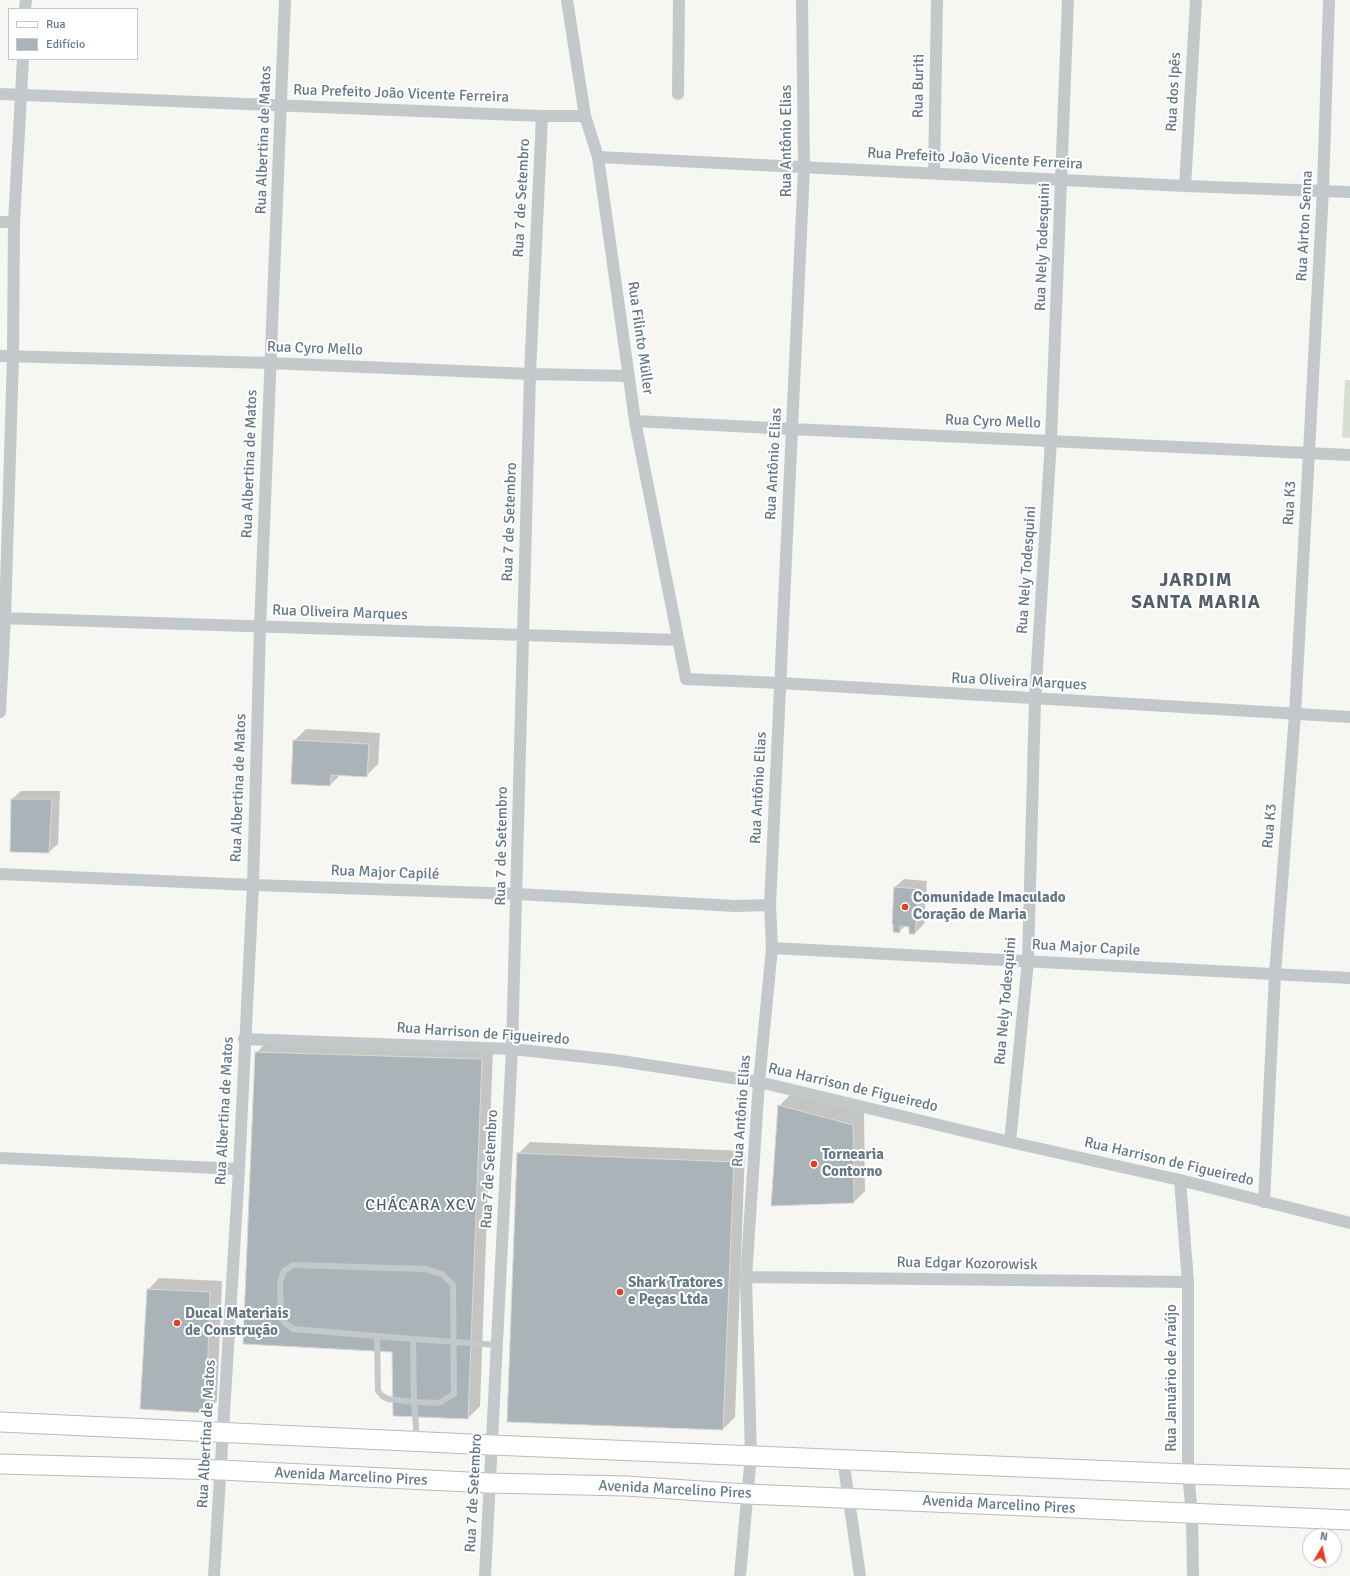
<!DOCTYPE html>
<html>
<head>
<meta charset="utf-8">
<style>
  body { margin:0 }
  #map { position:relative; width:1350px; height:1576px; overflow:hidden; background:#f6f6f3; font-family:Signika,sans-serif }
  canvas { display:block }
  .legend { position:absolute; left:8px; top:8px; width:130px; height:52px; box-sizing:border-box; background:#fff; border:1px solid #c1c9ce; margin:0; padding:5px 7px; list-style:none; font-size:12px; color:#647985 }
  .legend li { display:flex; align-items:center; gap:8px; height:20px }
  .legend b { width:20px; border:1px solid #c1c9ce }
  .north { position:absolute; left:1302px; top:1528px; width:40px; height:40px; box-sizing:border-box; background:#fff; border:1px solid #c1c9ce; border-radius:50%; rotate:9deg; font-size:11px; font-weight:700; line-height:16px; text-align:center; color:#647985 }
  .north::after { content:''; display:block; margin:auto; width:14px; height:18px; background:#e83d20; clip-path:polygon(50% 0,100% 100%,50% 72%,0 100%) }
</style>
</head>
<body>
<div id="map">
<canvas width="1350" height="1576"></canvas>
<ul class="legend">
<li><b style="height:5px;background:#fff"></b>Rua</li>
<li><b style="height:11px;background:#aab4b8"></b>Edifício</li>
</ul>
<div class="north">N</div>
</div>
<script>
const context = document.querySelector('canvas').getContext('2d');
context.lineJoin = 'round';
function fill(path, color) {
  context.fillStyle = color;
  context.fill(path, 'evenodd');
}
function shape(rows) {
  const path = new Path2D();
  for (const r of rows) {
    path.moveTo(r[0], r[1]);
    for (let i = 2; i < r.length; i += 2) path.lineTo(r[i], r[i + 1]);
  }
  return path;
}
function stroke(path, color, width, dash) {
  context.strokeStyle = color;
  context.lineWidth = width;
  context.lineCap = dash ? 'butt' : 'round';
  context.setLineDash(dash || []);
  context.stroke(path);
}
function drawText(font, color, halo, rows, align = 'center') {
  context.font = font + ' Signika,sans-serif';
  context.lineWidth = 4;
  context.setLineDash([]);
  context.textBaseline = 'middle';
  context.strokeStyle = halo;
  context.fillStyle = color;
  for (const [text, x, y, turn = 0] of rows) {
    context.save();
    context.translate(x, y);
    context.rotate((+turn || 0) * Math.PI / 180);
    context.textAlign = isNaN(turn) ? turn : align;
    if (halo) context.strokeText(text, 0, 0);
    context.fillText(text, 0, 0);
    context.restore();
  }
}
const green = shape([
  [1345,380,1350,380,1350,438,1342,437]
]);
const shadow = shape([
  [306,729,380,733,378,764,366,776,341,774,330,785,294,741],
  [21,791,60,791,58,844,49,852,12,799],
  [904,879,927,881,924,924,915,933,910,926,905,926,899,932,895,887],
  [268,1041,493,1048,480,1406,468,1418,393,1351,256,1053],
  [791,1094,864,1113,865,1191,854,1202,779,1106],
  [530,1142,745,1151,735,1417,723,1429,508,1421,518,1154],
  [159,1278,222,1281,217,1401,206,1412,148,1290]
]);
const building = shape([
  [293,740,369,744,367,777,331,775,330,786,291,784,293,740],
  [11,799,52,799,49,853,10,852,11,799],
  [894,887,919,889,915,934,909,934,909,927,900,926,900,933,893,932,893,924,892,924,894,887],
  [255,1052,482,1059,468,1419,393,1416,392,1352,243,1344,255,1052],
  [778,1105,853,1125,854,1203,771,1206,778,1105],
  [517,1153,734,1162,723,1430,507,1422,517,1153],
  [147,1289,210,1292,206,1413,140,1409,147,1289]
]);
const lane = shape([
  [377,1336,378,1391,382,1396,388,1399,414,1402,439,1403,454,1394,453,1285,442,1274,425,1269,293,1265,284,1271,280,1283,281,1318,286,1324,293,1329,413,1339,414,1402,417,1440],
  [413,1339,497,1345]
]);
const street = shape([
  [567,0,585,116,598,157,635,421,686,679,781,683,1350,717],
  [25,9,26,0],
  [0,94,542,116,585,116],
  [678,94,679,0],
  [598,157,1185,186,1350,192],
  [934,173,937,0],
  [1185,186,1196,0],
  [0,222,14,222],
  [0,356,270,363,530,374,629,376],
  [635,421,792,429,1350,455],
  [0,618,678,640],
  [0,712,5,618,13,356,14,222,23,59],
  [0,874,253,885,517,894,735,906,770,905],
  [772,948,1350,978],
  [244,1039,512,1049,614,1060,759,1082,1010,1142,1180,1180,1350,1223],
  [1010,1142,1028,961,1035,699,1051,440,1068,0],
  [0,1158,239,1169],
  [1180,1180,1188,1282,1188,1474,1192,1514,1193,1576],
  [1264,1202,1275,974,1295,714,1323,190,1329,0],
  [746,1277,1188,1282],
  [843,1459,860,1576],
  [214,1576,239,1169,253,885,260,627,285,0],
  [485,1576,512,1049,530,374,542,116],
  [740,1576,751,1455,746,1277,759,1082,772,948,770,905,804,168,802,0]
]);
const primary = shape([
  [0,1422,492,1445,1188,1474,1350,1479],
  [0,1464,221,1470,489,1483,626,1486,747,1494,1350,1520]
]);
const markers = [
  [905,907,4,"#e83d20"],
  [814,1164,4,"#e83d20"],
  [620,1292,4,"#e83d20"],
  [177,1323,4,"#e83d20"]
];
const streetNames = [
  ["Rua Buriti",919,86,-89],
  ["Rua dos Ipês",1174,92,-87],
  ["Rua Prefeito João Vicente Ferreira",401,94,2],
  ["Rua Albertina de Matos",264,140,-88],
  ["Rua Antônio Elias",787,141,-90],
  ["Rua Prefeito João Vicente Ferreira",975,159,3],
  ["Rua 7 de Setembro",522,198,-87],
  ["Rua Airton Senna",1305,226,-87],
  ["Rua Nely Todesquini",1043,247,-88],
  ["Rua Filinto Müller",640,338,82],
  ["Rua Cyro Mello",315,349,2],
  ["Rua Cyro Mello",993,422,2],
  ["Rua Albertina de Matos",250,464,-88],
  ["Rua Antônio Elias",774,464,-87],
  ["Rua K3",1290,503,-87],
  ["Rua 7 de Setembro",510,522,-88],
  ["Rua Nely Todesquini",1027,570,-86],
  ["Rua Oliveira Marques",340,613,2],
  ["Rua Oliveira Marques",1019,682,3],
  ["Rua Albertina de Matos",239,788,-88],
  ["Rua Antônio Elias",759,788,-87],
  ["Rua K3",1270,826,-85],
  ["Rua 7 de Setembro",502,846,-89],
  ["Rua Major Capilé",385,873,2],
  ["Rua Major Capile",1086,948,3],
  ["Rua Nely Todesquini",1006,1001,-85],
  ["Rua Harrison de Figueiredo",483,1034,4],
  ["Rua Harrison de Figueiredo",853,1088,13],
  ["Rua Albertina de Matos",225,1111,-87],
  ["Rua Antônio Elias",742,1111,-86],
  ["Rua Harrison de Figueiredo",1169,1162,13],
  ["Rua 7 de Setembro",490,1169,-87],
  ["Rua Edgar Kozorowisk",967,1264,1],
  ["Rua Januário de Araújo",1172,1378,-90],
  ["Rua Albertina de Matos",207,1434,-87],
  ["Avenida Marcelino Pires",351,1477,3],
  ["Avenida Marcelino Pires",675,1490,3],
  ["Rua 7 de Setembro",474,1493,-87],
  ["Avenida Marcelino Pires",999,1505,3]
];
const poiNames = [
  ["Comunidade Imaculado",913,898],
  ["Coração de Maria",913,915],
  ["Tornearia",822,1155],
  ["Contorno",822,1172],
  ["Shark Tratores",628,1283],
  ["e Peças Ltda",628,1300],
  ["Ducal Materiais",185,1314],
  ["de Construção",185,1331]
];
const neighbourhoodNames = [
  ["CHÁCARA XCV",421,1206]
];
const districtNames = [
  ["JARDIM",1196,581],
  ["SANTA MARIA",1196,603]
];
fill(green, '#d8ded3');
fill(shadow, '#0003');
fill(building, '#aab4b8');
stroke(building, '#d8d7d5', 1);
stroke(primary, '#b6bbbe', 21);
stroke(lane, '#c3c8ca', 6);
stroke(street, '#c3c8ca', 12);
stroke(primary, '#fff', 19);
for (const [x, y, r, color] of markers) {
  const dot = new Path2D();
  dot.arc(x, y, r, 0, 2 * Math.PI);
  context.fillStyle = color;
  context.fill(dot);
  stroke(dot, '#fff', 1.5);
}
drawText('15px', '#647985', '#fff', streetNames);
drawText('bold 15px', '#647985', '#fff', poiNames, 'left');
context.letterSpacing = '1px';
drawText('16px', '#526169', '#fff', neighbourhoodNames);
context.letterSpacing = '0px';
context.letterSpacing = '1px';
drawText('bold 19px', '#526169', '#fff', districtNames);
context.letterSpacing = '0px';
</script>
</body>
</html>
